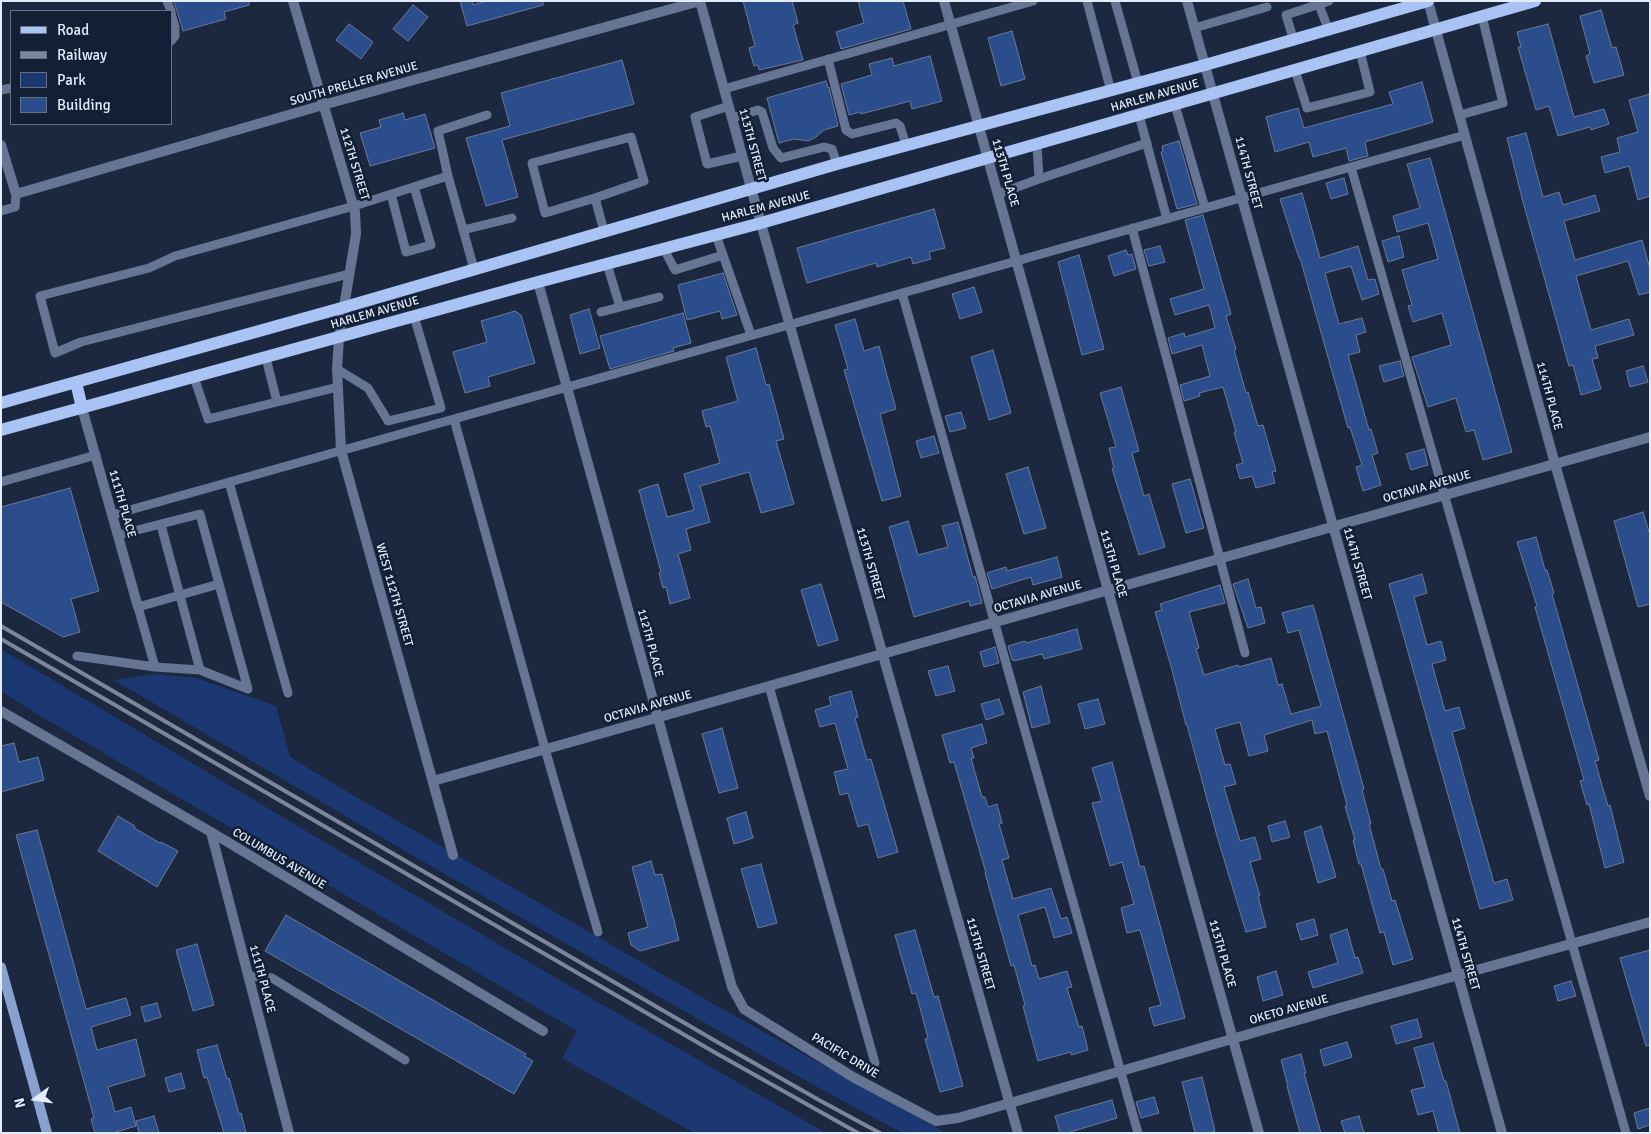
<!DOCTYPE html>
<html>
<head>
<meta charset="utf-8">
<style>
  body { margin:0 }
  #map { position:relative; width:1651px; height:1134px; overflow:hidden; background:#1c2840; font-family:Signika,sans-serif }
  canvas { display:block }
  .frame { position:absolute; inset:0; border:2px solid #e3ecfc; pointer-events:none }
  .legend { position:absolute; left:10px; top:10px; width:162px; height:115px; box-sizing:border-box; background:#131f35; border:1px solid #667185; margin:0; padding:6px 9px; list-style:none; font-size:15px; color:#e3ecfc }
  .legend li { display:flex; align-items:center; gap:10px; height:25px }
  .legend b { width:25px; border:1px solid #667185 }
  .north { position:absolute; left:10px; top:1074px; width:50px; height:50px; -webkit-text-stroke:4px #131f35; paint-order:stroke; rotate:256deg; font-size:14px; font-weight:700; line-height:20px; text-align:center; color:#e3ecfc }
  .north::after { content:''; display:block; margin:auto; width:18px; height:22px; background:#e3ecfc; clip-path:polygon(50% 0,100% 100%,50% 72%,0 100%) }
</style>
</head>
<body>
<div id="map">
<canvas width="1651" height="1134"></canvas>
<div class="frame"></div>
<ul class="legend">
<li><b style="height:6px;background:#a8c3f4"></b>Road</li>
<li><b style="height:6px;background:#7b869a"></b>Railway</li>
<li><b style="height:14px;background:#1b3872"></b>Park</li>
<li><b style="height:14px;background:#2c4d8c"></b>Building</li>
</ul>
<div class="north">N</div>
</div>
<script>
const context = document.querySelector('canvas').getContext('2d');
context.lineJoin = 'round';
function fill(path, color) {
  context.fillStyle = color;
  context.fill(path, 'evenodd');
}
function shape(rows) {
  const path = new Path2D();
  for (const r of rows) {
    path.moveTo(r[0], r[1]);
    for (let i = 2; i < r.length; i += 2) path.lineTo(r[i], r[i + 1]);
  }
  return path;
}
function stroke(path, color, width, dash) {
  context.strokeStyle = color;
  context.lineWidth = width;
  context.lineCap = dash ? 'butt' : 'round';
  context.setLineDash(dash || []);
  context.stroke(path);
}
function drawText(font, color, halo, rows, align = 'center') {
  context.font = font + ' Signika,sans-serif';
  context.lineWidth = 5;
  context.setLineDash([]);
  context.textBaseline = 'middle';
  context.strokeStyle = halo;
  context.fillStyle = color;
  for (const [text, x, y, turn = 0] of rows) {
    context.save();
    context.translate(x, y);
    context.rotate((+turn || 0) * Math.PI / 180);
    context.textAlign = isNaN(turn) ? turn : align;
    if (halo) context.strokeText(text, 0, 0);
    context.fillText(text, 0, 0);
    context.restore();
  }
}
const green = shape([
  [1,649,321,840,575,989,826,1133,694,1133,562,1058,577,1031,37,714,1,691],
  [156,674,196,678,276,706,290,757,339,787,715,1005,946,1133,902,1133,810,1083,417,858,114,680]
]);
const building = shape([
  [174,1,249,1,249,5,224,12,226,19,183,31,174,1],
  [460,1,472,1,473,5,487,1,543,1,543,5,467,26,460,1],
  [743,1,792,1,798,23,793,25,803,60,759,70,758,65,754,66,749,48,755,46,743,1],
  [858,1,903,1,911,29,841,49,836,32,864,23,858,1],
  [413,5,428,17,408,41,393,29,413,5],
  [1601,10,1612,48,1616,47,1624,75,1594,83,1586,56,1590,54,1580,16,1601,10],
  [349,24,373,42,361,59,336,40,349,24],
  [1548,24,1574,117,1604,109,1609,124,1591,130,1590,127,1558,136,1549,106,1536,110,1518,47,1521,47,1517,32,1548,24],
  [1012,31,1025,79,1001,86,988,38,1012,31],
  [930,56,942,101,912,109,910,101,861,114,860,112,849,115,841,84,872,75,869,64,892,58,894,66,930,56],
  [622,60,634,104,502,140,518,197,486,206,466,138,510,126,501,93,622,60],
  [826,81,828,88,829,87,838,126,824,130,816,137,808,141,794,139,779,143,767,98,826,81],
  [1422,82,1433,122,1365,142,1368,156,1349,161,1346,148,1313,157,1309,142,1275,152,1266,117,1298,108,1304,128,1393,104,1389,92,1422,82],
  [1650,94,1650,196,1638,200,1629,166,1605,173,1601,157,1620,152,1617,138,1638,132,1629,100,1650,94],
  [403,113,405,120,425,114,435,148,370,166,360,133,381,127,379,120,403,113],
  [1526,133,1543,197,1559,192,1563,205,1595,195,1600,211,1564,221,1575,260,1642,240,1650,269,1650,292,1639,295,1628,261,1576,276,1591,330,1629,319,1634,335,1595,346,1598,358,1592,359,1601,389,1581,395,1573,365,1569,366,1523,202,1507,138,1526,133],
  [1179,141,1197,204,1177,209,1161,152,1163,151,1162,146,1179,141],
  [1430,158,1512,452,1483,460,1474,430,1466,432,1456,398,1428,407,1412,357,1451,345,1442,313,1413,322,1408,306,1412,305,1402,270,1438,259,1428,223,1397,232,1393,216,1420,208,1407,164,1430,158],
  [1344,178,1348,194,1331,199,1326,183,1344,178],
  [1302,193,1320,258,1358,246,1368,280,1375,279,1379,294,1362,300,1351,266,1325,273,1339,324,1362,318,1366,332,1356,335,1360,352,1348,355,1369,430,1371,429,1378,453,1372,455,1381,485,1363,491,1356,467,1362,465,1350,427,1348,428,1300,258,1299,258,1280,199,1302,193],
  [934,209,945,248,929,252,931,259,913,264,911,257,877,267,876,263,807,283,797,248,934,209],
  [1203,215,1231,314,1226,316,1236,349,1234,350,1246,393,1248,392,1258,426,1263,425,1276,471,1272,472,1275,483,1256,488,1252,476,1240,479,1236,465,1243,463,1234,432,1236,432,1223,387,1199,393,1200,396,1184,401,1180,385,1210,376,1202,345,1172,354,1168,338,1184,333,1185,337,1215,328,1209,305,1175,315,1170,299,1204,289,1185,220,1203,215],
  [1399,236,1404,257,1388,262,1382,241,1399,236],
  [1160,246,1165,262,1149,266,1144,250,1160,246],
  [1126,250,1128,255,1132,254,1136,269,1114,276,1108,256,1126,250],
  [1079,255,1104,349,1082,355,1058,262,1079,255],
  [723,273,737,315,722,319,720,311,687,320,678,285,723,273],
  [974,287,982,312,960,319,952,294,974,287],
  [589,309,600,348,580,354,570,315,589,309],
  [515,311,521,315,535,363,488,377,490,386,465,393,453,352,487,342,481,321,515,311],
  [683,313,691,343,673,348,674,351,610,369,600,336,683,313],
  [855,319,864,351,879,346,896,409,880,414,901,496,882,501,844,370,848,369,835,325,855,319],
  [756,348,766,385,769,384,784,439,776,441,794,504,761,513,749,472,700,486,710,522,686,529,691,550,678,554,690,598,670,604,666,587,663,588,659,573,661,572,639,490,658,484,667,517,694,510,684,474,720,463,710,426,706,427,702,411,738,401,726,357,756,348],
  [993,350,1011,413,989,420,971,357,993,350],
  [1400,361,1404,376,1384,382,1379,366,1400,361],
  [1643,366,1648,382,1630,387,1626,371,1643,366],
  [1121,387,1139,451,1132,453,1144,496,1149,494,1165,547,1139,555,1112,469,1114,468,1109,448,1116,447,1100,393,1121,387],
  [961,412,966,428,950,432,945,416,961,412],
  [934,436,939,453,921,458,916,441,934,436],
  [1424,449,1428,465,1411,470,1406,454,1424,449],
  [1028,467,1046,528,1024,534,1006,474,1028,467],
  [1190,479,1204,528,1186,533,1172,484,1190,479],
  [70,488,99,591,71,599,80,632,63,637,1,602,1,507,70,488],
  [1643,512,1650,535,1650,604,1638,607,1614,521,1643,512],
  [908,521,918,555,948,547,942,526,958,522,973,577,975,576,982,603,970,606,969,601,914,617,889,527,908,521],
  [1536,537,1545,570,1547,570,1554,593,1552,594,1599,760,1595,761,1608,806,1610,805,1624,862,1605,868,1589,804,1587,805,1580,781,1584,780,1535,607,1537,606,1517,542,1536,537],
  [1057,557,1062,577,1033,585,1031,577,992,589,987,573,1006,567,1007,571,1057,557],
  [1422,574,1427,593,1414,597,1427,645,1441,641,1446,660,1432,664,1445,711,1459,707,1465,728,1452,732,1471,802,1494,883,1507,879,1513,900,1480,909,1389,584,1422,574],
  [1248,579,1256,608,1261,607,1265,623,1248,628,1233,584,1248,579],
  [821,584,838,640,818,646,801,590,821,584],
  [1220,585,1225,603,1189,612,1199,648,1196,649,1204,675,1238,665,1239,667,1271,658,1278,685,1282,684,1291,714,1321,706,1299,630,1288,633,1282,613,1313,605,1364,789,1362,790,1371,824,1369,824,1381,869,1383,869,1392,901,1395,900,1413,959,1393,965,1384,932,1380,933,1361,864,1359,864,1353,840,1355,840,1345,806,1347,805,1327,731,1315,734,1312,720,1264,735,1268,751,1249,756,1240,722,1215,729,1225,765,1230,764,1236,784,1224,787,1240,841,1255,837,1261,859,1250,862,1260,896,1258,896,1266,927,1246,932,1217,836,1187,725,1186,725,1172,670,1155,612,1162,610,1160,604,1220,585],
  [1077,629,1082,649,1044,659,1042,654,1014,661,1013,659,1012,660,1008,646,1025,641,1026,643,1077,629],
  [995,647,999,663,984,667,980,652,995,647],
  [948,666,955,691,936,696,928,671,948,666],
  [1041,686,1050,723,1032,728,1023,692,1041,686],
  [851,691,858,717,855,718,867,760,871,759,898,852,878,858,868,824,858,827,848,793,840,795,834,772,848,769,835,723,820,727,815,710,831,705,829,697,851,691],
  [999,699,1004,714,986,720,981,704,999,699],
  [1098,699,1105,724,1085,729,1078,704,1098,699],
  [982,724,987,743,971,748,974,758,971,758,982,797,985,797,988,807,997,804,1002,823,999,824,1009,858,1002,860,1013,899,1051,888,1061,919,1067,917,1072,933,1054,938,1045,907,1018,915,1032,966,1035,965,1039,979,1067,971,1072,987,1067,988,1079,1027,1082,1026,1088,1050,1071,1055,1071,1052,1038,1061,1023,1006,1025,1005,1014,965,1011,966,985,873,986,873,954,762,950,763,942,735,982,724],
  [722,728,738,788,719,793,702,734,722,728],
  [14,743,19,762,38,757,44,780,1,792,1,746,14,743],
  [1112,762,1140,867,1144,866,1185,1018,1154,1026,1149,1008,1161,1005,1140,930,1127,933,1121,908,1134,904,1122,862,1110,866,1092,803,1102,801,1092,768,1112,762],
  [746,812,753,838,734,844,727,818,746,812],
  [118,816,135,826,134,828,160,843,161,842,178,851,157,887,98,851,118,816],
  [1285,821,1290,837,1272,842,1268,826,1285,821],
  [1321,826,1336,877,1318,883,1304,832,1321,826],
  [37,830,86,1009,126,998,131,1015,91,1027,97,1050,136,1039,145,1076,108,1087,115,1112,131,1107,136,1126,113,1133,95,1133,91,1119,94,1118,16,835,37,830],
  [651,861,655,875,662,874,679,940,640,951,631,945,628,933,648,927,632,867,651,861],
  [761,864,777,923,758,928,741,869,761,864],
  [286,915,526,1054,524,1056,533,1061,514,1094,265,951,286,915],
  [1314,919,1318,935,1301,940,1296,924,1314,919],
  [1347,929,1355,958,1358,957,1363,973,1313,988,1308,972,1338,963,1330,935,1347,929],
  [915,930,934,997,938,996,963,1086,940,1092,925,1039,928,1038,916,993,912,994,895,935,915,930],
  [197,944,214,1005,193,1011,176,950,197,944],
  [1650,950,1650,1045,1646,1046,1620,958,1650,950],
  [1276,971,1283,995,1263,1001,1257,977,1276,971],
  [1571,981,1576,996,1558,1001,1554,986,1571,981],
  [157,1003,161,1017,145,1022,141,1007,157,1003],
  [1417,1019,1422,1037,1396,1044,1391,1026,1417,1019],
  [1347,1042,1352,1057,1324,1066,1320,1050,1347,1042],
  [1433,1043,1444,1081,1446,1081,1460,1133,1439,1133,1433,1111,1418,1115,1411,1090,1425,1087,1414,1048,1433,1043],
  [217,1045,227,1079,229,1078,239,1114,241,1113,246,1133,224,1133,207,1077,204,1078,197,1050,217,1045],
  [1301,1054,1306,1073,1304,1073,1321,1133,1300,1133,1287,1086,1288,1086,1281,1060,1301,1054],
  [181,1073,185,1088,169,1092,165,1078,181,1073],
  [1202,1077,1215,1131,1209,1133,1195,1133,1182,1082,1202,1077],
  [1154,1097,1159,1113,1141,1118,1136,1102,1154,1097],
  [1112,1100,1117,1118,1067,1133,1060,1133,1055,1116,1112,1100],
  [1650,1108,1650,1125,1638,1129,1634,1113,1650,1108],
  [154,1116,159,1133,139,1133,136,1121,154,1116],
  [1359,1116,1364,1133,1345,1133,1341,1121,1359,1116]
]);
const service = shape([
  [167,1,171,11],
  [1087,1,1111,91],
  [1115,1,1138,83],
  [1319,5,1329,31],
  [171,13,175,27,175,36,171,41],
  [1194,28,1267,7],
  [1294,41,1286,15,1329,1],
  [828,59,846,130,852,134,896,123,900,126,906,145],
  [1295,70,1307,108,1370,92,1360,51],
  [724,89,1033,1],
  [1,90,11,88],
  [1175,105,1205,208],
  [729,106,695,117,707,164,742,156],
  [1139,115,1167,219],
  [1460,115,1503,103,1482,16],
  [732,118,758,110,762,112,773,148,781,158,824,147,832,149,837,164],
  [1351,167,1626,1133],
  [1039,179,1147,143],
  [391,194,406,252,431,245,414,187],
  [998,194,1039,179,1037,144],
  [595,198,644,181,631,137,532,163,545,213,595,198,604,231],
  [1,211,15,207,16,194],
  [1132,228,1245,653],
  [463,230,512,218],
  [716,235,751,335],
  [664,249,675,270,723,255],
  [607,264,620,307],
  [474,269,448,176,438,131,487,115],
  [349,274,81,342,55,353,40,296,149,268,175,256,354,206,448,176],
  [902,293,1138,1133],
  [601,312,659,297],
  [266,358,277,402],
  [337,369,368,388,388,421,441,408,414,316],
  [194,377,208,419,338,387],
  [454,419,545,749,598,932],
  [1,482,96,455],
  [229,482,288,693],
  [112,515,1465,135],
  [161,525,200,670,248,689,219,584],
  [118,535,200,514,219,584,138,607,155,667,200,670],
  [77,656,155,667],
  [769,686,875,1063],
  [248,976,272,978,405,1060]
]);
const minor = shape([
  [293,1,355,212,356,234,339,337,337,369,341,450,453,855],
  [944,1,1259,1133],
  [1187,1,1502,1133],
  [1428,1,1555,464,1650,796],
  [1,145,16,194,323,105,700,1,751,188,1018,1133],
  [538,282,732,987,744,1009,853,1077,936,1121,958,1118,1343,1007,1650,922],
  [82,408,138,607],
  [1,711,211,832,543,1031],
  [433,781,1650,437],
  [211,832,289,1133]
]);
const secondary = shape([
  [1,967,47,1133]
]);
const primary = shape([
  [76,382,82,408],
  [1,403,345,307,837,164,1205,65,1428,1],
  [1,430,538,282,761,223,1535,1]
]);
const rail = shape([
  [1,626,719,1043,819,1100,880,1133],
  [1,639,714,1052,858,1133]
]);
const streetNames = [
  ["SOUTH PRELLER AVENUE",354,84,-16],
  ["HARLEM AVENUE",1155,96,-16],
  ["113TH STREET",752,145,75],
  ["112TH STREET",354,164,73],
  ["113TH PLACE",1005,173,74],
  ["114TH STREET",1248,173,75],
  ["HARLEM AVENUE",766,207,-15],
  ["HARLEM AVENUE",375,313,-16],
  ["114TH PLACE",1549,396,75],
  ["OCTAVIA AVENUE",1427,487,-16],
  ["111TH PLACE",122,504,74],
  ["113TH STREET",870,564,74],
  ["113TH PLACE",1113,564,74],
  ["114TH STREET",1357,564,74],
  ["WEST 112TH STREET",394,595,74],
  ["OCTAVIA AVENUE",1038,597,-16],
  ["112TH PLACE",650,643,75],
  ["OCTAVIA AVENUE",648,707,-16],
  ["COLUMBUS AVENUE",279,859,31],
  ["113TH STREET",980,954,74],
  ["113TH PLACE",1222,954,74],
  ["114TH STREET",1465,954,74],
  ["111TH PLACE",262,979,75],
  ["OKETO AVENUE",1289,1010,-16],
  ["PACIFIC DRIVE",845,1056,31]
];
fill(green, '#1b3872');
fill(building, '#2c4d8c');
stroke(building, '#6a7a96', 1);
stroke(service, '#657593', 9);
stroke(minor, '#657593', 10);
stroke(secondary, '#87a1d0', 10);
stroke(primary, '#a8c3f4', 12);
stroke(rail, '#7b869a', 4);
drawText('12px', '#e3ecfc', '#131f35', streetNames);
</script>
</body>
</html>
